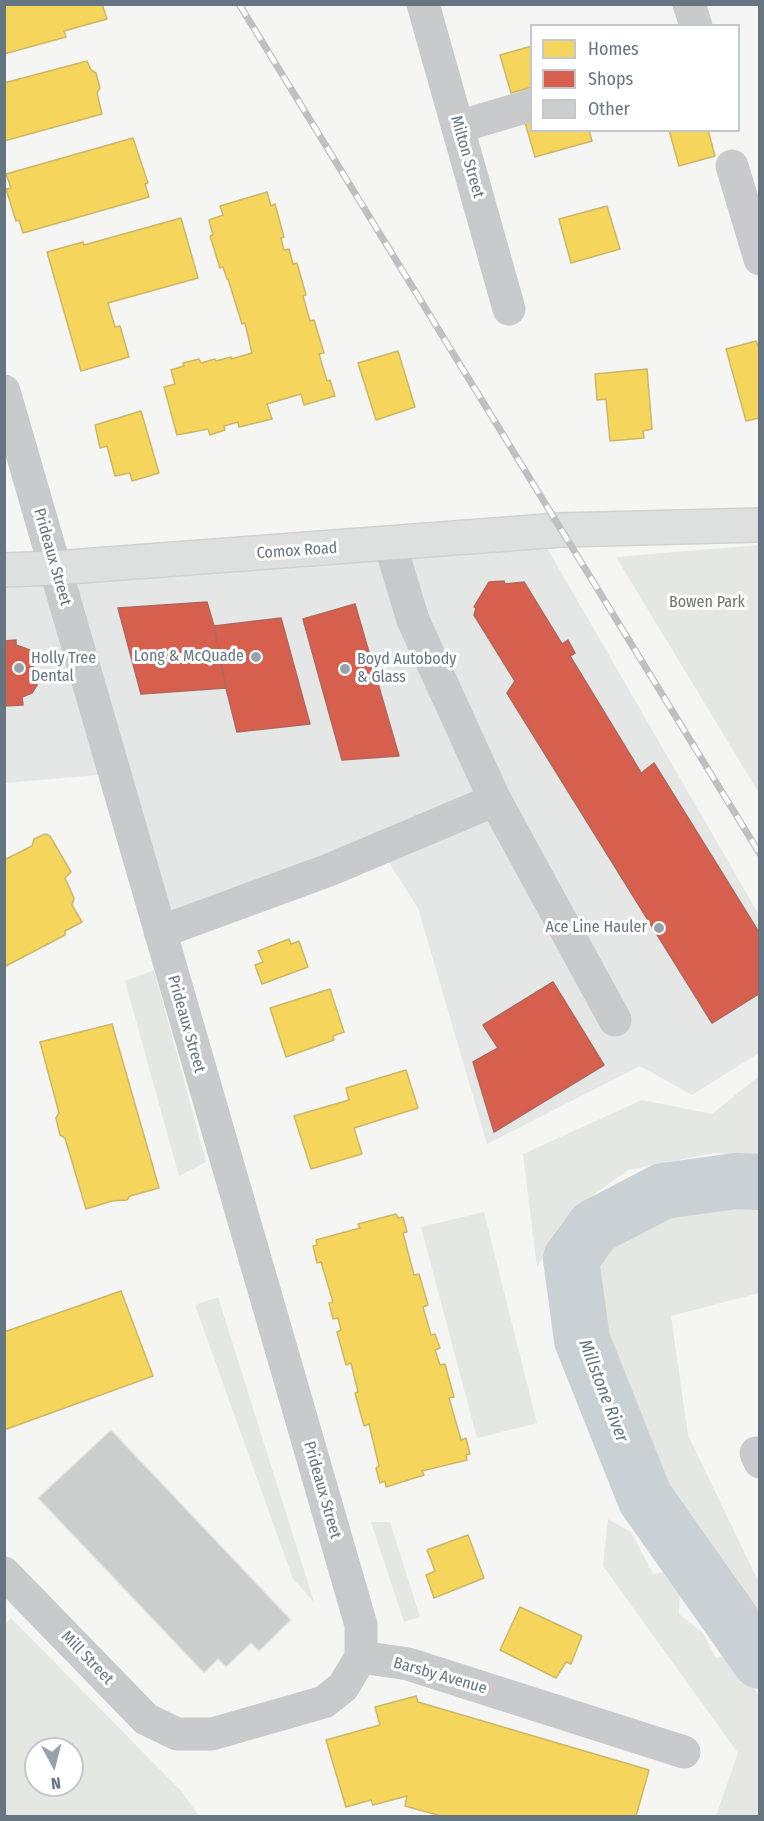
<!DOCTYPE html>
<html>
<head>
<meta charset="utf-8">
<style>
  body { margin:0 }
  #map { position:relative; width:764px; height:1821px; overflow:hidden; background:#f5f5f3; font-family:"Fira Sans Condensed",sans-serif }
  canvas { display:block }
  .frame { position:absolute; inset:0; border:6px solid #667582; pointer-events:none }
  .legend { position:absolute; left:530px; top:24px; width:210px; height:108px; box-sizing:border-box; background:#fff; border:2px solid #c2c8cd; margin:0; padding:8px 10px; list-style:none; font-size:18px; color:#667582 }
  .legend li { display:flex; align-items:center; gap:12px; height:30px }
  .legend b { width:30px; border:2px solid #c2c8cd }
  .north { position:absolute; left:24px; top:1737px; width:60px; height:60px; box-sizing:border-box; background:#fff; border:2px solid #c2c8cd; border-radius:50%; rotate:173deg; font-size:16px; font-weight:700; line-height:24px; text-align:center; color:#667582 }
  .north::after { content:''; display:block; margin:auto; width:21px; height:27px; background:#98a2aa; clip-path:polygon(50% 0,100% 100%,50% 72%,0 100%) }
</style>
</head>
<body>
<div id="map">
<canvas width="764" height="1821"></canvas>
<div class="frame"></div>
<ul class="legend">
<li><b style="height:16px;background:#f6d55c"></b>Homes</li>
<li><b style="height:16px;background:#d6604d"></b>Shops</li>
<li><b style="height:16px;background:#cccdcd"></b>Other</li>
</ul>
<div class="north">N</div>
</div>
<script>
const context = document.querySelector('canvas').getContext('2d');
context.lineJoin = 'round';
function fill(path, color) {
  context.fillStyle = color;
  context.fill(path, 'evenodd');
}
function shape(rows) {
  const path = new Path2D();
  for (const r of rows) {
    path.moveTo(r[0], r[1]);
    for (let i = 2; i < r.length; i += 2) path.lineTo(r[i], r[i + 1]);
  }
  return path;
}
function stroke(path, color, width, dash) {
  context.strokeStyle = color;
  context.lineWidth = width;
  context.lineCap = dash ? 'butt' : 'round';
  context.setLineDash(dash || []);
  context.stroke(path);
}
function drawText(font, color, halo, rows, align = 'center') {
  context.font = font + ' "Fira Sans Condensed",sans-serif';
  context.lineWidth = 6;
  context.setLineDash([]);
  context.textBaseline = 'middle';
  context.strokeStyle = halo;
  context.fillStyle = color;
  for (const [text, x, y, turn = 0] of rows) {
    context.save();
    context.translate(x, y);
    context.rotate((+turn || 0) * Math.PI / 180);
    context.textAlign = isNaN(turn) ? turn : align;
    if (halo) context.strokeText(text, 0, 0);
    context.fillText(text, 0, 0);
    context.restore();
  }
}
const built = shape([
  [543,541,759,915,759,1053,692,1095,640,1066,487,1144,418,908,384,855,175,922,122,773,5,783,5,578]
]);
const green = shape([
  [759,545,760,545,759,793,616,557],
  [154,970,206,1162,179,1176,125,981],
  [759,1076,759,1156,714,1153,628,1170,574,1209,537,1267,523,1154,642,1100,712,1114],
  [693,1198,759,1200,759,1293,671,1316,688,1435,759,1583,759,1629,666,1499,608,1365,587,1277,624,1228],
  [484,1212,537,1423,477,1438,421,1227],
  [218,1297,314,1602,293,1579,195,1305],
  [608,1519,631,1532,653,1574,666,1572,680,1587,679,1614,703,1633,716,1658,734,1654,747,1672,759,1697,759,1816,716,1816,738,1753,603,1566],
  [371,1522,390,1522,420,1617,404,1622],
  [11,1618,181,1791,199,1816,5,1816,4,1625],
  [36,1749,72,1749,72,1785,36,1785]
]);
const homes = shape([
  [4,4,102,4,107,19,64,31,66,37,4,54,4,4],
  [532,46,532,87,511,93,500,55,532,46],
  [87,61,91,70,96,73,100,88,97,93,102,114,4,141,4,83,87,61],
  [532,117,532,130,589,130,592,141,535,157,524,119,532,117],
  [669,130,708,130,715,156,679,166,669,130],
  [133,138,148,183,145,184,149,197,23,233,19,220,16,221,6,189,11,188,6,174,133,138],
  [267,192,271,206,275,204,284,237,281,238,284,250,289,249,293,264,297,263,306,295,303,296,310,321,314,320,324,353,319,354,327,381,330,380,335,396,304,405,301,394,267,404,272,419,239,427,238,422,224,426,225,430,210,435,208,429,177,435,164,387,175,384,171,370,184,366,183,363,199,359,201,363,215,359,216,361,231,357,231,359,252,353,245,323,242,324,228,279,227,279,223,267,220,268,210,236,213,235,209,220,223,215,220,206,267,192],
  [607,206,620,249,571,263,559,219,607,206],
  [181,218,198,278,108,303,115,327,120,326,129,357,81,371,47,252,83,242,84,245,181,218],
  [756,341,760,351,760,418,746,421,726,349,756,341],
  [398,351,415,407,376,420,358,363,398,351],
  [647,369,652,429,643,431,644,438,610,441,606,399,597,400,595,374,647,369],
  [141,411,159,473,132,481,130,473,115,476,107,446,100,448,95,425,141,411],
  [45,834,50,836,71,872,65,878,74,898,72,905,82,922,65,931,65,935,4,967,4,860,32,846,34,839,45,834],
  [289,939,291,944,299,941,308,967,262,984,255,965,263,962,258,951,289,939],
  [330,989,344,1032,333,1036,334,1040,286,1057,270,1008,330,989],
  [112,1024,159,1188,130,1196,127,1200,112,1201,86,1209,65,1138,60,1135,56,1118,59,1113,40,1042,112,1024],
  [406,1070,418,1108,354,1128,362,1154,311,1169,294,1116,349,1100,346,1088,406,1070],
  [396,1214,398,1218,403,1217,407,1232,403,1233,414,1275,419,1274,428,1305,423,1307,431,1335,435,1334,440,1348,435,1350,440,1365,445,1364,454,1397,449,1398,461,1440,466,1438,470,1454,466,1455,467,1460,422,1471,424,1475,386,1487,385,1481,380,1483,376,1468,379,1466,369,1424,364,1426,355,1393,358,1392,351,1363,346,1365,337,1332,341,1330,338,1318,333,1319,329,1303,333,1302,321,1262,317,1263,313,1246,317,1245,316,1240,360,1228,358,1224,396,1214],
  [121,1291,153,1376,4,1430,4,1332,121,1291],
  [468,1535,484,1578,434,1598,426,1575,435,1571,427,1550,468,1535],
  [520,1607,582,1636,571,1664,566,1662,556,1678,500,1650,520,1607],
  [416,1696,418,1702,649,1770,636,1816,441,1816,405,1806,407,1796,373,1805,371,1800,346,1807,326,1740,380,1725,375,1707,416,1696]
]);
const shops = shape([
  [504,581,505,584,524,582,562,644,568,640,575,653,570,656,640,771,640,774,654,763,760,934,760,993,712,1023,507,693,515,681,474,615,476,608,474,607,489,582,504,581],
  [207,602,214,626,226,688,141,694,118,608,207,602],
  [355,604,399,756,342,760,303,619,355,604],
  [281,618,310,724,237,732,226,688,214,626,281,618],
  [16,640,16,645,30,650,37,685,32,693,22,697,23,705,4,706,4,641,16,640],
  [553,982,604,1065,494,1132,473,1062,498,1048,483,1025,553,982]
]);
const river = shape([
  [760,1182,736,1181,663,1191,594,1227,571,1259,582,1340,645,1498,760,1661]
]);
const building = shape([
  [111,1430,291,1620,259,1651,251,1643,226,1667,218,1659,204,1673,38,1498,111,1430]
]);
const minor = shape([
  [423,4,509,309],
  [689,4,696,26],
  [458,127,532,105],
  [732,166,760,259],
  [4,391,361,1625,361,1657],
  [390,544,413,620,495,800,615,1020],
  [160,932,329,870,495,800],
  [756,1453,760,1462],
  [4,1573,146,1719,177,1734,212,1734,324,1702,343,1687,361,1657],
  [361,1657,408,1664,684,1752]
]);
const major = shape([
  [4,570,55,568,561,530,760,525]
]);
const rail = shape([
  [239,4,760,854]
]);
const markers = [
  [256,657,6,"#98a2aa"],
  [19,668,6,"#98a2aa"],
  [345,669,6,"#98a2aa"],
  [659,928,6,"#98a2aa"]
];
const streetNames = [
  ["Milton Street",467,157,74],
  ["Comox Road",297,551,-4],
  ["Prideaux Street",52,557,74],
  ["Prideaux Street",186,1024,74],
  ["Prideaux Street",322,1490,74],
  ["Mill Street",87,1658,46],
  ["Barsby Avenue",440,1676,16]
];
const parkNames = [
  ["Bowen Park",707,603]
];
const poiNames = [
  ["Long & McQuade",244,657],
  ["Holly Tree",31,659,"left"],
  ["Dental",31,677,"left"],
  ["Boyd Autobody",357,660,"left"],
  ["& Glass",357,678,"left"],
  ["Ace Line Hauler",647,928]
];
const waterNames = [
  ["Millstone River",603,1391,69]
];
fill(built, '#e5e6e6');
fill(green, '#e4e7e2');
fill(homes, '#f6d55c');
stroke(homes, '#cbb867', 1.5);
fill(shops, '#d6604d');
stroke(shops, '#b4665d', 1.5);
stroke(river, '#cad1d4', 56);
fill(building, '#cccdcd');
stroke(building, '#e4e4e3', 1.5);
stroke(major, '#d1d1d1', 36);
stroke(minor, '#c9cacb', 33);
stroke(major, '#dedfdf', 33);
stroke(rail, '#bfc0c1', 7);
stroke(rail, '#fff', 4.5, [14]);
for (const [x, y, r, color] of markers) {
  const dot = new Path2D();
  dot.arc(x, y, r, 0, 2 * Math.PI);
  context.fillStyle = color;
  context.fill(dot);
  stroke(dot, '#fff', 2);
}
drawText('16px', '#667582', '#fff', streetNames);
drawText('16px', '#697965', '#fff', parkNames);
drawText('16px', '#667582', '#fff', poiNames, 'right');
drawText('italic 18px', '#62777f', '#fff', waterNames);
</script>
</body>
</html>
